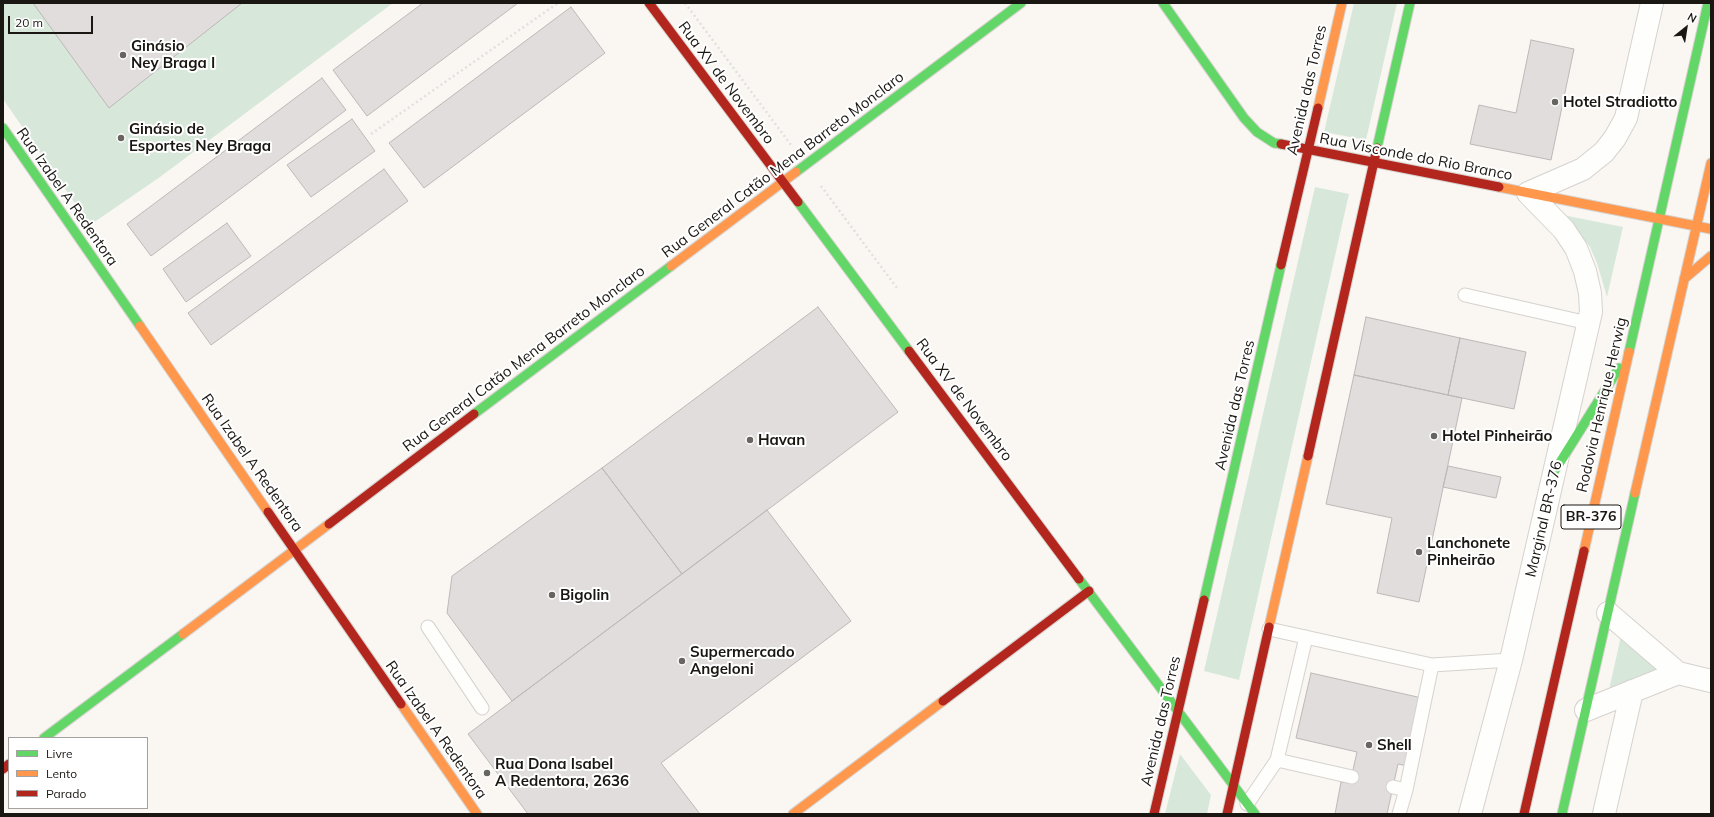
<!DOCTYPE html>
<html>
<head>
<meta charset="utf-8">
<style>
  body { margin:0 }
  #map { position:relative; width:1714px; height:817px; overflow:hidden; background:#faf7f3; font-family:Mulish,sans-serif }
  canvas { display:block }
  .frame { position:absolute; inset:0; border:4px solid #1a1612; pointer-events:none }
  .legend { position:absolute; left:8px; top:737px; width:140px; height:72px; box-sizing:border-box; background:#fff; border:1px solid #a3a2a0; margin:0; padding:5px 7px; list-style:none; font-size:12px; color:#1a1612 }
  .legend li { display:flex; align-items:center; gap:8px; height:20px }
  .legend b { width:20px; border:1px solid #a3a2a0 }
  .north { position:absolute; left:1666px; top:8px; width:40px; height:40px; -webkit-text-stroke:3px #fff; paint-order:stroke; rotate:30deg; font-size:11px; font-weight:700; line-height:16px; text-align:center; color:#1a1612 }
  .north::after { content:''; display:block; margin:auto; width:14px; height:18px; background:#1a1612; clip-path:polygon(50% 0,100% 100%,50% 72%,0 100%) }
  .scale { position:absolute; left:8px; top:16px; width:85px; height:18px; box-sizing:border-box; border:2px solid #1a1612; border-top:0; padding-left:5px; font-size:12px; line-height:14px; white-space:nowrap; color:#1a1612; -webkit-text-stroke:3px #fff; paint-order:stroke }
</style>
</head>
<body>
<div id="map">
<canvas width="1714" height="817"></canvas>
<div class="frame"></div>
<ul class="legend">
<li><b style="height:5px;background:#63d668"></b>Livre</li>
<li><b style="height:5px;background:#ff974d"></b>Lento</li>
<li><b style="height:5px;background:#b3261e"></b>Parado</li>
</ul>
<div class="north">N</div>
<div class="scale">20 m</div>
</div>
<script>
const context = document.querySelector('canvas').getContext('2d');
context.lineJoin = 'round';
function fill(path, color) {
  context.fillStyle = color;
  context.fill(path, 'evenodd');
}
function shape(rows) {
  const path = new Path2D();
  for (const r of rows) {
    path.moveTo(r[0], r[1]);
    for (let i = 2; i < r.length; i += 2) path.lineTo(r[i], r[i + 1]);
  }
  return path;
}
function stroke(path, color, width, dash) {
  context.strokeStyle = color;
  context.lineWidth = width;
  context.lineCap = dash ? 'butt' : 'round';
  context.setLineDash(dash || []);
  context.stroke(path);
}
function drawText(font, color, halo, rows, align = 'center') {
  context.font = font + ' Mulish,sans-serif';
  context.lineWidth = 4;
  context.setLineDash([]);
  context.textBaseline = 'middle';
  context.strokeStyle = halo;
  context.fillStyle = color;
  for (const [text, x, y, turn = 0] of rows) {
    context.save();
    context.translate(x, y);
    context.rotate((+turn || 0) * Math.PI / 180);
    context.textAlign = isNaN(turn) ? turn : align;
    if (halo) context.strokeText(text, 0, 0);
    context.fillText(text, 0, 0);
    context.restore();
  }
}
const green = shape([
  [3,3,393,3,160,177,90,225,3,99],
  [1354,3,1397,3,1366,140,1324,132],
  [1315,187,1349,194,1239,680,1204,671],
  [1558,214,1623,227,1607,297,1597,263,1590,247,1574,226],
  [1621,636,1661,670,1609,690],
  [1180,754,1211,795,1207,814,1165,814]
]);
const building = shape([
  [33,3,242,3,109,108,33,3],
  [423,3,518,3,367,116,333,70,423,3],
  [571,7,605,53,424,188,389,143,571,7],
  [1531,40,1574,49,1551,160,1470,144,1479,105,1516,113,1531,40],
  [322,78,346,110,151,256,127,224,322,78],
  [352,119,375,151,311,197,287,165,352,119],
  [384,169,408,201,211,345,188,313,384,169],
  [227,223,251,256,186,302,163,269,227,223],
  [818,307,898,412,682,574,602,468,818,307],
  [1366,317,1460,338,1448,395,1354,375,1366,317],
  [1460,338,1526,352,1514,409,1448,395,1460,338],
  [1354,375,1462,398,1419,602,1377,593,1392,518,1326,504,1354,375],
  [1448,466,1501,477,1496,498,1443,487,1448,466],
  [602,468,682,574,512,701,447,613,452,576,602,468],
  [767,510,851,621,661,763,700,814,528,814,468,734,767,510],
  [1311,673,1422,698,1407,766,1398,764,1387,814,1335,814,1341,782,1350,783,1357,752,1296,738,1311,673]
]);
const path = shape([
  [685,3,791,145],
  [371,134,558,3],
  [821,186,897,288]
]);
const lane = shape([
  [1465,295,1588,323],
  [428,627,482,708],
  [1269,629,1432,665,1511,660],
  [1277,760,1306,637],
  [1393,787,1406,790],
  [1247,804,1277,760,1352,777],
  [1399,814,1406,790,1432,665]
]);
const street = shape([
  [1608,613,1678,673,1711,681],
  [1586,710,1678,673],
  [1470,814,1511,660,1591,312,1590,293,1585,271,1576,248,1564,230,1528,193,1583,169,1604,152,1615,138,1626,118,1652,3],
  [1604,814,1632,691]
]);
const fast = shape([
  [1163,3,1244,118,1257,132,1274,143,1281,144],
  [3,128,140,326],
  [1377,148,1410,3],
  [796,172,1021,3],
  [798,202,909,351],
  [1629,352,1708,3],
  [474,414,671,266],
  [1554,472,1619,368],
  [1079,579,1255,814],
  [1204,600,1281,265],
  [44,738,183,634],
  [1562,814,1635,493]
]);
const slow = shape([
  [1318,108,1342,3],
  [1499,187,1711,229],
  [671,266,796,172],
  [1684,279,1711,256],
  [140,326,268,512],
  [1635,493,1711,163],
  [1584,551,1629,352],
  [1269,627,1308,456],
  [183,634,329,524],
  [401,704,477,814],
  [793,814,943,701]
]);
const jam = shape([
  [649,3,798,202],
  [1281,144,1499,187],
  [1281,265,1318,108],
  [909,351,1079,579],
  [1308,456,1377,148],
  [268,512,401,704],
  [329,524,474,414],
  [943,701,1089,591],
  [3,769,9,764],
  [1154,814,1204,600],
  [1227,814,1269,627],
  [1524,814,1584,551]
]);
const markers = [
  [123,55,4,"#686561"],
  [1555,102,4,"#686561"],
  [121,138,4,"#686561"],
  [1434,436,4,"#686561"],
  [750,440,4,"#686561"],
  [1419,552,4,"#686561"],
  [552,595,4,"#686561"],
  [682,661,4,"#686561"],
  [1369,745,4,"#686561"],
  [487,773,4,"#686561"]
];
const shields = [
  [1591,517,60]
];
const shieldNames = [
  ["BR-376",1591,517]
];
const poiNames = [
  ["Ginásio",131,46],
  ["Ney Braga I",131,63],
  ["Hotel Stradiotto",1563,102],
  ["Ginásio de",129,129],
  ["Esportes Ney Braga",129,146],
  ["Hotel Pinheirão",1442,436],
  ["Havan",758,440],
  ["Lanchonete",1427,543],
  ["Pinheirão",1427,560],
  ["Bigolin",560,595],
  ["Supermercado",690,652],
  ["Angeloni",690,669],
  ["Shell",1377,745],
  ["Rua Dona Isabel",495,764],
  ["A Redentora, 2636",495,781]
];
const streetNames = [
  ["Rua XV de Novembro",726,83,53],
  ["Avenida das Torres",1307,90,-77],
  ["Rua Visconde do Rio Branco",1416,157,11],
  ["Rua General Catão Mena Barreto Monclaro",783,165,-37],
  ["Rua Izabel A Redentora",67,197,55],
  ["Rua General Catão Mena Barreto Monclaro",524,359,-37],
  ["Rua XV de Novembro",964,400,53],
  ["Avenida das Torres",1235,405,-77],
  ["Rodovia Henrique Herwig",1602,405,-77],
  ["Rua Izabel A Redentora",252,463,55],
  ["Marginal BR-376",1544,519,-77],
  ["Avenida das Torres",1161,721,-77],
  ["Rua Izabel A Redentora",436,730,55]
];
fill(green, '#d7e8da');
fill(building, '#e1dddc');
stroke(building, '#bcb8b8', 1);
stroke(lane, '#d6d2ce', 15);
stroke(street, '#d6d2ce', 24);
stroke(fast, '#d6d2ce', 11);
stroke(slow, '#d6d2ce', 11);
stroke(jam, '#d6d2ce', 11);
stroke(path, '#e0e0df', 2.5, [2, 3]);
stroke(lane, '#fefefd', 13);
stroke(street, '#fefefd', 22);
stroke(fast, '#63d668', 9);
stroke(slow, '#ff974d', 9);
stroke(jam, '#b3261e', 9);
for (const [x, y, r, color] of markers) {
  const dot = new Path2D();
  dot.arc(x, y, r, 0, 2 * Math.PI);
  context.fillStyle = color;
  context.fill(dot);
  stroke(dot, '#fff', 1.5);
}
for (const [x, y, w] of shields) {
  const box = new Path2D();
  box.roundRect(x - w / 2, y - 12, w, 24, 3);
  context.fillStyle = '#fff';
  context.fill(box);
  stroke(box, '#1a1612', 1);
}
drawText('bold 14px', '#1a1612', null, shieldNames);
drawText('bold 15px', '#1a1612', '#fff', poiNames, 'left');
drawText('15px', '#1a1612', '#fff', streetNames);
</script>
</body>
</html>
